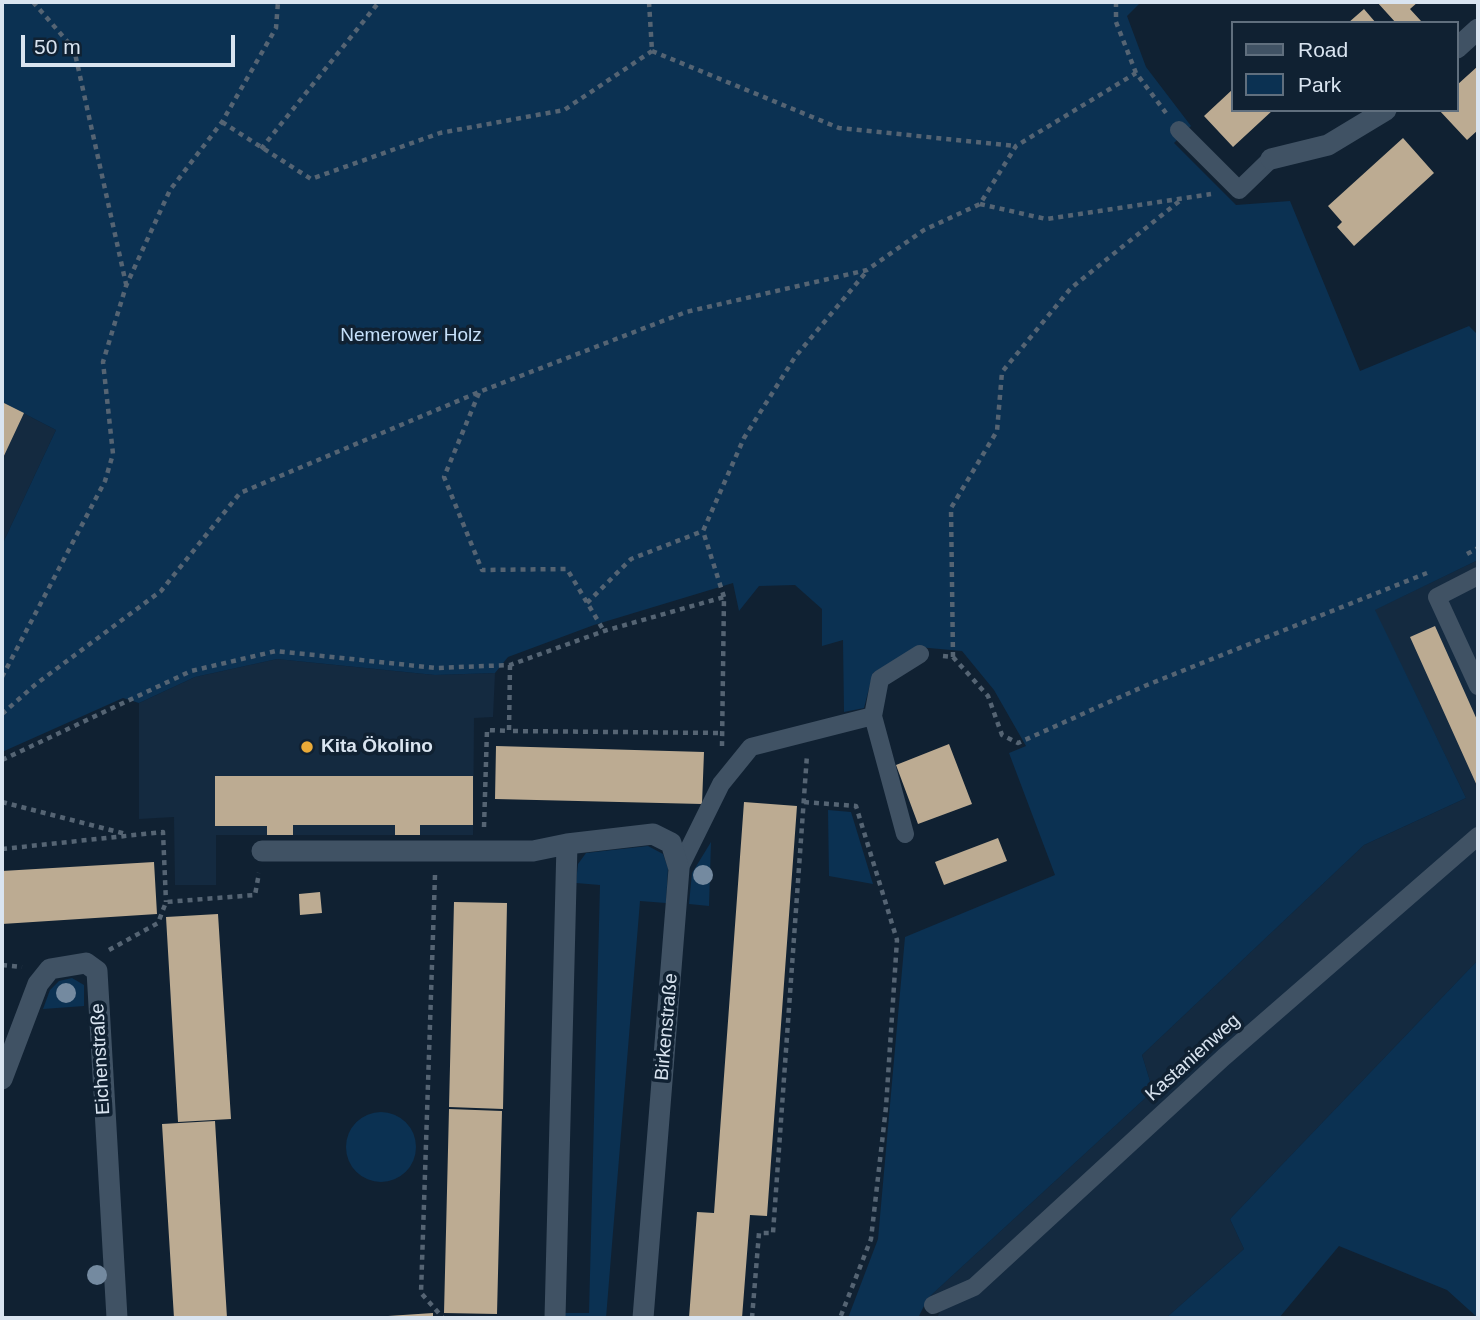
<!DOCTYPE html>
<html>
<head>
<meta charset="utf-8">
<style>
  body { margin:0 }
  #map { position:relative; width:1480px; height:1320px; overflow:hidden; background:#102132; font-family:Helvetica,sans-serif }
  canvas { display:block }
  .frame { position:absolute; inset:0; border:4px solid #d9e4f0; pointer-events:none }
  .legend { position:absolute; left:1231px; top:21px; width:228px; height:91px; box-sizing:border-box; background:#102132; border:2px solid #606f7e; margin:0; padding:9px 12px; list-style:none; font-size:21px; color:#d9e4f0 }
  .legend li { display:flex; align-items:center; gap:14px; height:35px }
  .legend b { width:35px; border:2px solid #606f7e }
  .scale { position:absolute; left:21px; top:35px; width:214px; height:32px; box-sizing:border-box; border:4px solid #d9e4f0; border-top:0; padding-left:9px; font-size:21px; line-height:24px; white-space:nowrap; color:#d9e4f0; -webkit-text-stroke:5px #102132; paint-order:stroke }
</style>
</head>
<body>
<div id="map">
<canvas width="1480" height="1320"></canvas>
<div class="frame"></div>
<ul class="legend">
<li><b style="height:9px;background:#405264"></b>Road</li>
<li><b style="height:19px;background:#0b3152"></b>Park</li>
</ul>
<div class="scale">50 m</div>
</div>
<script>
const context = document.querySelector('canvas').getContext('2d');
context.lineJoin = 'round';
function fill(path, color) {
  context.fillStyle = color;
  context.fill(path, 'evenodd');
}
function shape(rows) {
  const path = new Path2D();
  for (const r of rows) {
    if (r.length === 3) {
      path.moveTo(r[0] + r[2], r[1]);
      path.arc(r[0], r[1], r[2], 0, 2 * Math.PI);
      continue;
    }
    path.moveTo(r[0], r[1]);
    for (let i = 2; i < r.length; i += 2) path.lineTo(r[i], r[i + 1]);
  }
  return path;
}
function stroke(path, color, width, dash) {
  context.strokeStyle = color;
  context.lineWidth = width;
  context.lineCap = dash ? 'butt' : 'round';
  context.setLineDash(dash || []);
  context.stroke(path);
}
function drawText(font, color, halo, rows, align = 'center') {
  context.font = font + ' Helvetica,sans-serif';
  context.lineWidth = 7;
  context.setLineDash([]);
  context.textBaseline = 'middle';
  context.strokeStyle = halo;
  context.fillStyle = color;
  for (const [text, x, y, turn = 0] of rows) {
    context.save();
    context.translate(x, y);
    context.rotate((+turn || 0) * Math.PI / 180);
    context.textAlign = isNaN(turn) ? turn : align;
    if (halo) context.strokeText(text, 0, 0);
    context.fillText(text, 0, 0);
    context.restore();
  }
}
const built = shape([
  [2,402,56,430,2,545],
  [1478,560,1478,960,1230,1219,1244,1249,1166,1318,937,1318,941,1309,928,1298,1153,1091,1142,1055,1364,845,1466,798,1374,610],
  [277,659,435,675,495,673,493,717,474,718,473,835,216,835,216,885,175,885,174,817,139,819,139,703,195,677]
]);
const green = shape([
  [2,2,1141,2,1127,16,1146,67,1191,126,1174,143,1236,205,1290,201,1360,371,1469,326,1478,335,1478,560,1375,610,1466,798,1364,845,1142,1055,1153,1091,928,1298,918,1318,848,1318,878,1239,905,937,1055,875,1009,753,1026,746,994,690,962,651,918,647,873,673,864,708,844,712,843,640,822,646,822,609,795,585,759,586,739,611,733,583,594,625,508,657,495,673,435,675,277,659,195,677,139,703,123,698,2,752,2,545,56,430,2,402],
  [828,810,851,812,873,884,829,876],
  [711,842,709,906,689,904,692,873],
  [648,846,663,854,668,868,666,903,640,901,606,1318,564,1318,564,1313,589,1313,600,885,576,883,578,864,586,853],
  [1478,960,1478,1318,1447,1290,1339,1246,1279,1318,1166,1318,1244,1249,1230,1219],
  [72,978,84,985,84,1006,43,1009,50,990,59,981],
  [381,1147,35]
]);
const building = shape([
  [1377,2,1418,2,1410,9,1421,21,1396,23],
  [1364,9,1376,23,1348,23],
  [1478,66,1478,130,1467,140,1439,110,1457,110,1457,85],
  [1233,89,1233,110,1273,110,1233,147,1204,116],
  [1403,138,1434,173,1354,246,1337,227,1342,222,1328,206],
  [2,402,24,413,2,460],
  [1435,626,1478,722,1478,788,1410,637],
  [949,744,972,804,918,824,896,765],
  [496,746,704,752,702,804,495,799],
  [215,776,473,776,473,825,420,825,420,835,395,835,395,825,293,825,293,835,267,835,267,826,215,826],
  [744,802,797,806,767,1216,750,1215,742,1318,689,1318,697,1212,714,1213],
  [998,838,1007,861,944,885,935,862],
  [154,862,157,914,2,924,2,871],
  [320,892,322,913,300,915,299,894],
  [454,902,507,903,503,1109,449,1107],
  [218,914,231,1119,178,1122,166,917],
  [449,1109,502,1111,497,1314,444,1313],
  [215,1121,227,1318,174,1318,162,1124],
  [433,1313,433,1318,388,1318,388,1316]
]);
const path = shape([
  [33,2,74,49,126,284],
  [649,2,652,51],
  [1116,2,1116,22,1136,73,1166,113],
  [652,51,839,128,1016,146],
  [222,122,311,179,440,133,564,110,652,51],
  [261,149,379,2],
  [980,204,1046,219,1211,194],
  [479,393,444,477,482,570,567,569,604,631],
  [1467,554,1478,548],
  [724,597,703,531,744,438,795,357,867,271],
  [587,603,631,559,703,531],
  [943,656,953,657,988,696,1002,735,1018,743,1147,685,1427,573],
  [953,657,951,508,997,431,1002,372,1071,288,1182,199],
  [510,665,509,731,722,733],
  [2,677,105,481,113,454,103,362,126,286,170,190,222,122,276,28,278,2],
  [2,714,36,684,161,591,240,493,479,392,686,312,867,270,924,230,980,204,1016,146,1136,73],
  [2,760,191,671,276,651,436,668,510,665,604,631,724,597,722,746],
  [2,802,126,834],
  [804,802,856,806,897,940,886,1107,871,1239,840,1318],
  [484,827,487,730,509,731],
  [2,849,163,832,166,902],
  [435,875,421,1293,443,1318],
  [109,950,158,923,166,902,255,895,259,873],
  [2,965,22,967],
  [752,1318,759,1233,773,1233,807,755]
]);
const service = shape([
  [1179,130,1239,190,1271,159],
  [1478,576,1437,597,1478,686],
  [873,716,905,834],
  [679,869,721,784,751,747,873,716,880,679,920,654],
  [933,1305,974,1287,1224,1057,1478,836]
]);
const minor = shape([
  [1457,48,1478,29],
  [1271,159,1328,145,1386,110],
  [262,851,533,851,567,844],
  [2,1079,38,984,50,969,86,963,97,971,117,1318],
  [555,1318,567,844,653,834,671,843,679,869,643,1318]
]);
const trees = [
  [703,875],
  [66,993],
  [97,1275]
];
const markers = [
  [307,747,7,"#eaaa38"]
];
const parkNames = [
  ["Nemerower Holz",411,336]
];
const poiNames = [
  ["Kita Ökolino",321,747]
];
const streetNames = [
  ["Birkenstraße",667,1027,-85],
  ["Kastanienweg",1193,1058,-42],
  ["Eichenstraße",101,1059,-93]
];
fill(built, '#142a40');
fill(green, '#0b3152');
fill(building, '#bcab92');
stroke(path, '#556473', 4.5, [5, 5]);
stroke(service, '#405264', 18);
stroke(minor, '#405264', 21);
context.fillStyle = '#748aa0';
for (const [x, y] of trees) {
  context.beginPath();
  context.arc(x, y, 10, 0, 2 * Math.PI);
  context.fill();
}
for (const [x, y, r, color] of markers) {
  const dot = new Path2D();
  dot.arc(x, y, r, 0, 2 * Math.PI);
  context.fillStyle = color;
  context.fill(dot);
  stroke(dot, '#102132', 2.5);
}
drawText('19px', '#c6e0fa', '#102132', parkNames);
drawText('bold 19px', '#d9e4f0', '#102132', poiNames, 'left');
drawText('19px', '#d9e4f0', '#102132', streetNames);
</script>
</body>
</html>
